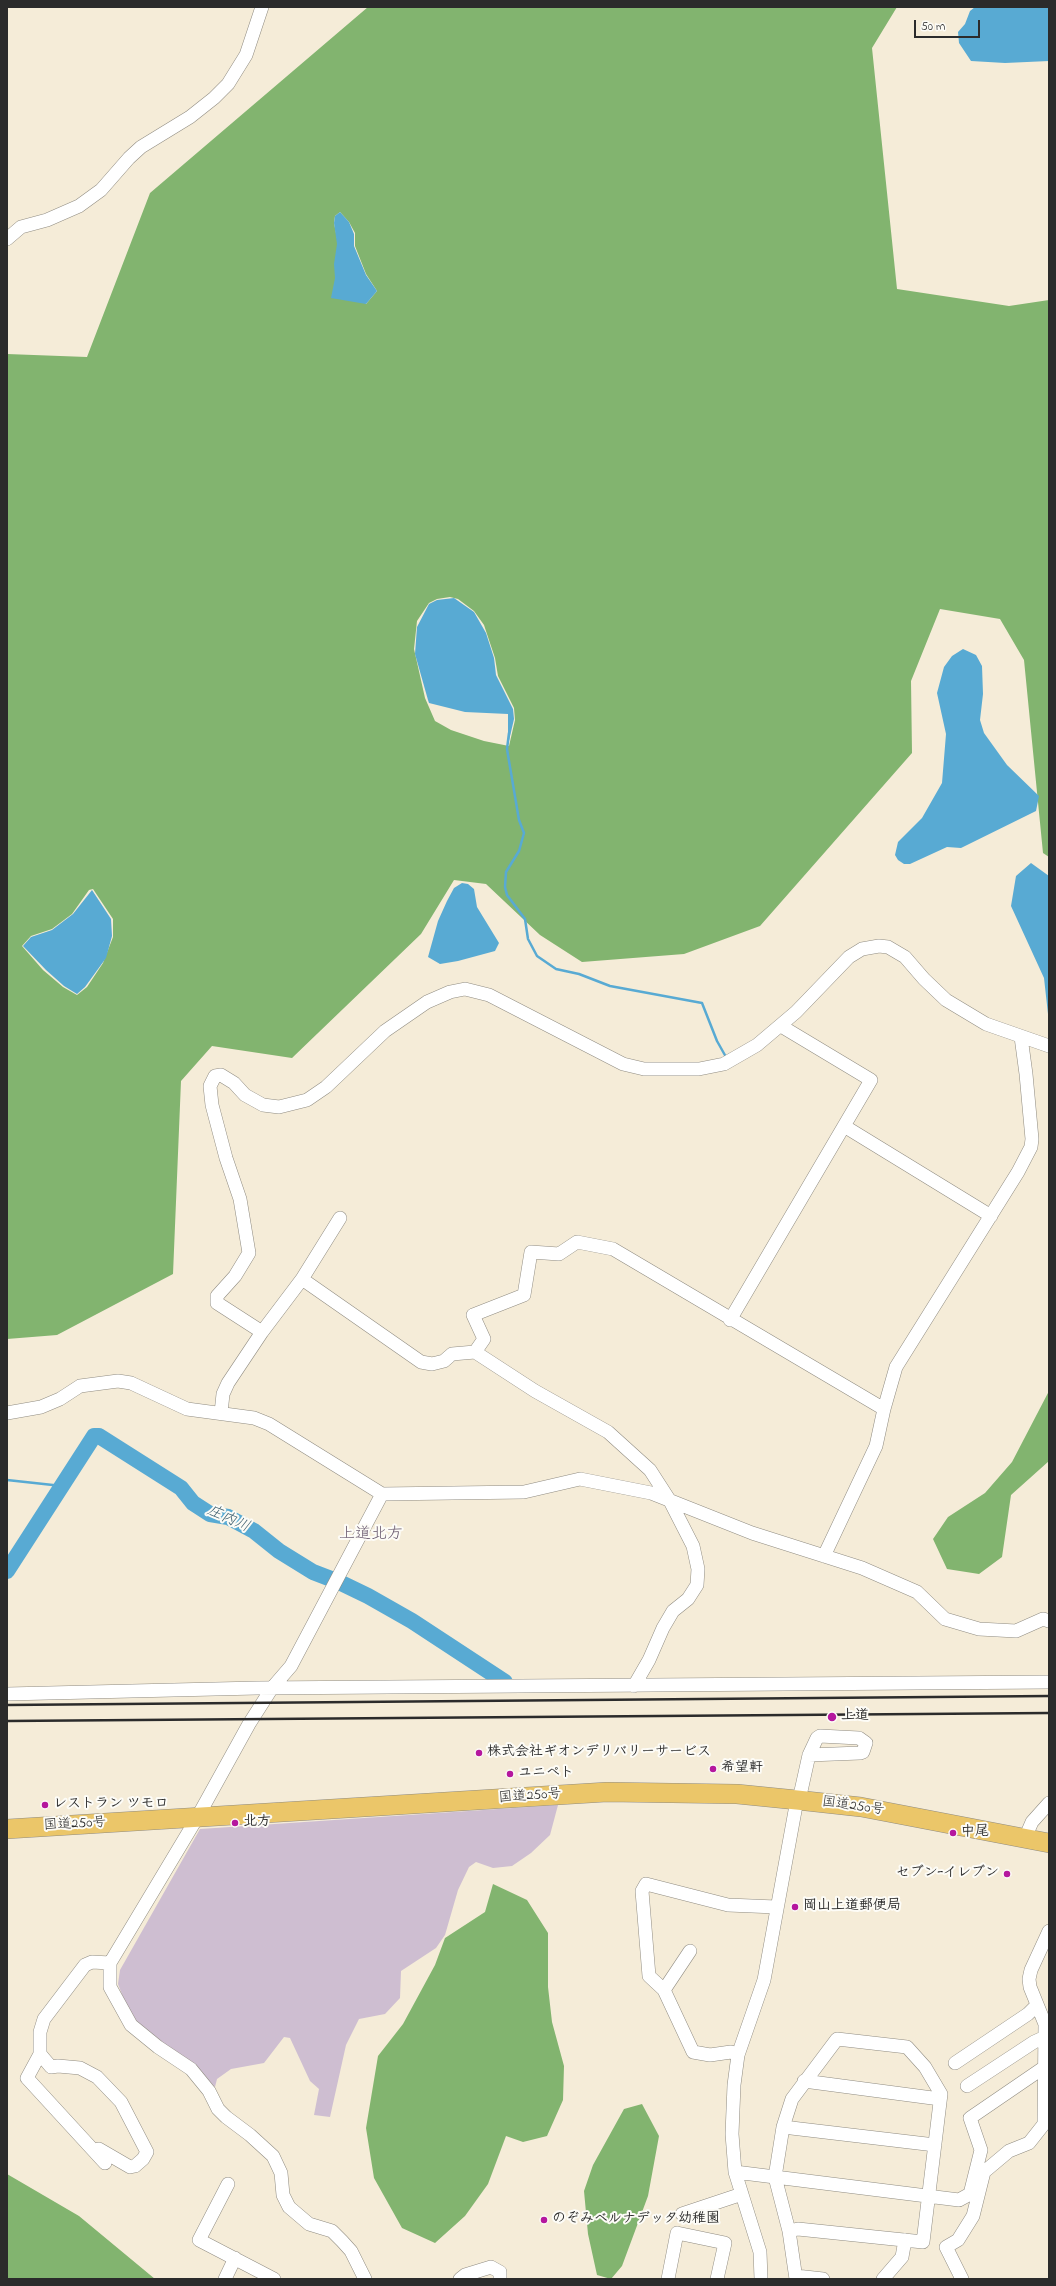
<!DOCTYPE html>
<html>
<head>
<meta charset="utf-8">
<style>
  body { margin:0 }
  #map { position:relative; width:1056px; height:2286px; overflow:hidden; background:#f5ecd8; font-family:"Indie Flower",sans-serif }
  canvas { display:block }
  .frame { position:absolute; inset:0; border:8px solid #2b2b2b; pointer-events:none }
  .scale { position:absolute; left:914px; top:20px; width:66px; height:18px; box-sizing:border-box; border:2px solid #2b2b2b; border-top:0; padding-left:5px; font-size:12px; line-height:14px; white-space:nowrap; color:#2b2b2b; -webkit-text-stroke:3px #fdfcf7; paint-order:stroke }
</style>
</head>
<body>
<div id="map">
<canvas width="1056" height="2286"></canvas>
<div class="frame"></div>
<div class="scale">50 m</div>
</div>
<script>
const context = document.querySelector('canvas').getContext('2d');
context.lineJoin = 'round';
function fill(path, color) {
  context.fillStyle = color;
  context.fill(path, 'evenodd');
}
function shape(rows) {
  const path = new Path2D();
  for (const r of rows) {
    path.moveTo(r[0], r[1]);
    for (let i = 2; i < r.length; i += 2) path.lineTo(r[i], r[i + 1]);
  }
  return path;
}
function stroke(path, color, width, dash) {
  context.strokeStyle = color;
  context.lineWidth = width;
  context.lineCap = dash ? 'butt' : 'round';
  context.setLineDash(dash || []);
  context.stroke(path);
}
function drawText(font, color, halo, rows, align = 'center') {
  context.font = font + ' "Indie Flower","Klee One",sans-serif';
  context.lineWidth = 4;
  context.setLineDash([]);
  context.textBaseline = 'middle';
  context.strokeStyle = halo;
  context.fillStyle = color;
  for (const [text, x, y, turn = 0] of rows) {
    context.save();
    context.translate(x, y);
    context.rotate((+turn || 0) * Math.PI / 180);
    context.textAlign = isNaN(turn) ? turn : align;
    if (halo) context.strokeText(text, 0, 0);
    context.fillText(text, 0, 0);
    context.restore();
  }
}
const industrial = shape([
  [558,1805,550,1835,531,1853,512,1866,493,1868,476,1862,469,1867,458,1890,445,1935,436,1948,401,1971,400,1998,385,2014,359,2019,346,2045,330,2117,314,2115,319,2089,310,2081,290,2038,284,2037,264,2063,231,2069,217,2079,215,2087,192,2064,138,2026,124,2000,118,1984,120,1970,200,1829]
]);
const forest = shape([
  [368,7,897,7,872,48,897,289,1009,306,1049,300,1049,857,1043,853,1024,660,1000,619,940,609,911,681,912,753,760,926,684,954,582,962,540,935,486,884,454,880,421,934,292,1058,212,1046,181,1081,173,1274,57,1335,7,1339,7,354,87,357,150,193],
  [340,212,349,222,355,233,355,246,366,274,377,291,366,304,336,278,338,243,334,223,335,216],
  [450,597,458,599,474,611,484,625,495,658,498,676,514,708,515,720,509,746,484,741,451,730,435,721,425,698,414,649,417,621,429,603,437,599],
  [93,889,113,919,113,937,103,963,87,987,77,995,63,987,43,970,22,946,31,936,52,929,72,914,89,890],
  [1049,1391,1049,1461,1011,1495,1002,1557,979,1574,947,1569,933,1539,948,1517,985,1493,1012,1462],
  [493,1884,527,1900,548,1933,548,1987,552,2022,564,2066,563,2100,547,2136,523,2142,506,2136,488,2184,465,2216,435,2243,402,2228,374,2178,366,2128,378,2056,403,2024,435,1965,445,1938,485,1912],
  [642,2104,659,2136,648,2196,622,2266,611,2279,597,2275,588,2234,584,2191,593,2165,624,2109],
  [7,2174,79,2216,155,2279,7,2279]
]);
const water = shape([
  [975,7,1049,7,1049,61,1005,63,971,61,959,43,958,32,965,24,970,11],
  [340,212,349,222,354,234,354,246,366,275,377,291,366,304,331,298,335,278,334,264,337,244,334,223,335,216],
  [454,598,474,612,486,633,494,658,496,675,513,709,514,719,508,745,508,714,465,712,429,703,428,700,415,654,417,627,429,604,437,600],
  [963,649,976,655,982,666,983,694,980,720,984,733,1007,765,1039,796,1036,811,961,848,947,847,910,864,904,864,898,860,895,855,898,842,922,818,942,783,946,734,937,693,944,667,952,656],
  [1031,863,1049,876,1049,1023,1044,978,1011,906,1016,876],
  [462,883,468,884,474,889,477,907,499,943,495,951,458,961,440,964,428,957,438,921,447,901,454,888],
  [92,890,111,919,112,936,106,958,85,987,77,994,64,986,46,970,23,946,31,937,52,930,73,914]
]);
const stream = shape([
  [509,733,507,749,509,761,519,820,524,833,519,851,506,872,505,887,507,895,525,919,528,939,537,956,556,969,579,974,610,986,702,1003,717,1041,726,1057],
  [7,1480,62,1486]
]);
const river = shape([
  [7,1571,94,1436,99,1436,181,1488,193,1503,210,1514,228,1517,254,1531,279,1551,313,1572,339,1582,368,1596,412,1621,505,1682]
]);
const minor = shape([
  [7,239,21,227,47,220,79,206,101,190,129,158,141,147,190,117,214,98,228,84,246,55,262,7],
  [844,1126,991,1216],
  [302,1279,421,1362,432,1364,444,1361,452,1354,475,1352,535,1391,608,1432,650,1470,670,1501,693,1546,698,1569,697,1585,688,1599,673,1611,663,1628,649,1660,634,1686],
  [730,1320,871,1080,781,1026],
  [262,1332,217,1303,217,1296,235,1276,249,1253,240,1199,226,1158,212,1105,210,1086,215,1076,221,1075,234,1083,245,1095,263,1105,279,1107,307,1100,326,1087,385,1031,427,1002,450,992,465,989,489,995,623,1064,644,1069,699,1069,724,1064,757,1045,796,1012,849,957,862,949,879,946,888,947,905,957,924,979,946,1000,986,1024,1049,1046],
  [475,1352,484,1339,473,1315,524,1295,531,1252,559,1254,577,1242,613,1249,884,1409],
  [7,1413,41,1407,60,1399,80,1386,118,1381,131,1383,187,1409,254,1418,269,1424,382,1494,524,1492,580,1479,651,1493,752,1533,862,1568,917,1592,945,1619,979,1629,1016,1631,1043,1619,1049,1621],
  [221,1413,223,1394,228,1383,262,1332,302,1279,340,1218],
  [824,1556,876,1446,884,1409,896,1367,1018,1172,1031,1147,1032,1139,1026,1074,1021,1037],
  [7,1694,257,1688,1049,1682],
  [1025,1838,1032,1822,1049,1803],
  [110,1963,110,1987,131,2025,158,2047,191,2069,209,2091,218,2109,226,2117,250,2135,273,2156,281,2173,283,2195,289,2207,309,2224,332,2231,342,2241,351,2251,365,2279],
  [664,1990,690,1951],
  [40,2054,51,2067,58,2066,80,2068,97,2077,121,2102,147,2152,143,2159,135,2166,130,2167,99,2149,96,2150],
  [738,2055,731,2052,710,2055,693,2052,664,1990,649,1976,642,1891,646,1884,728,1905,776,1907],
  [955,2063,1028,2014,1037,2005],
  [804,2081,940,2099],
  [967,2086,1034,2042,1045,2037],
  [783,2127,935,2145],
  [105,2163,27,2078,40,2054,40,2032,44,2019,85,1965,92,1962,110,1963,197,1818,249,1724,272,1688,291,1666,382,1494],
  [735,2172,959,2200,970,2194,981,2150,970,2118,1046,2066],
  [228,2184,199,2240,274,2279],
  [682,2214,742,2194],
  [789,2231,798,2229,923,2242,941,2094,925,2067,907,2047,837,2039,792,2099,783,2127,775,2177,789,2231,796,2279],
  [796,2276,823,2279],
  [225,2279,235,2258],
  [460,2279,465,2275,491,2267,500,2272,500,2279],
  [668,2279,677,2233,725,2243,717,2279],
  [761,2279,760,2252,735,2172,732,2134,734,2085,738,2055,764,1980,797,1800,801,1791,809,1755,817,1738,820,1736,859,1738,866,1743,863,1752,860,1753,809,1755],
  [883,2279,902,2257,905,2240],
  [962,2279,946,2247,958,2240,973,2216,984,2172,1009,2151,1029,2143,1044,2124,1045,2024,1030,1987,1029,1979,1031,1970,1049,1931]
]);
const highway = shape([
  [7,1829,607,1792,737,1794,797,1800,861,1807,1049,1843]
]);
const rail = shape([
  [7,1705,1049,1696],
  [7,1721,1049,1713]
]);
const markers = [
  [832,1717,5,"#b5179e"],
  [479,1753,4,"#b5179e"],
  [713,1769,4,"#b5179e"],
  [510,1774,4,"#b5179e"],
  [45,1805,4,"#b5179e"],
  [235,1823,4,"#b5179e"],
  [953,1833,4,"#b5179e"],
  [1007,1874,4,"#b5179e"],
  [795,1907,4,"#b5179e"],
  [544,2220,4,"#b5179e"]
];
const poiNames = [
  ["上道",841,1717],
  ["株式会社ギオンデリバリーサービス",487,1753],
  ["希望軒",721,1769],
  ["ユニペト",518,1774],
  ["レストラン ツモロ",53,1805],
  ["北方",243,1823],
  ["中尾",961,1833],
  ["セブン-イレブン",999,1874,"right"],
  ["岡山上道郵便局",803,1907],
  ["のぞみベルナデッタ幼稚園",552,2220]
];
const streetNames = [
  ["国道250号",530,1797,-4],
  ["国道250号",853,1807,8],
  ["国道250号",75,1825,-3]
];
const waterNames = [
  ["庄内川",228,1520,24]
];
const quarterNames = [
  ["上道北方",371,1535]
];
fill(industrial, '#cebed1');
fill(forest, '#82b46f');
fill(water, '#58aad3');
stroke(stream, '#58aad3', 2.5);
stroke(river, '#58aad3', 16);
stroke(minor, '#908c82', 14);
stroke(highway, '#908c82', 20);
stroke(minor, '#fff', 13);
stroke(highway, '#ebc669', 19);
stroke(rail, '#2b2b2b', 2.5);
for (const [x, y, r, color] of markers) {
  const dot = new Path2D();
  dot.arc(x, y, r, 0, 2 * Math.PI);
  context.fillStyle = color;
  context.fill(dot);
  stroke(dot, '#fdfcf7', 1.5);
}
drawText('bold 14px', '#2b2b2b', '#fdfcf7', poiNames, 'left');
drawText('14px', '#2b2b2b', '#fdfcf7', streetNames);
drawText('italic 15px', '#3d5e6e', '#fdfcf7', waterNames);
drawText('16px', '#69596e', '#fdfcf7', quarterNames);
</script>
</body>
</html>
